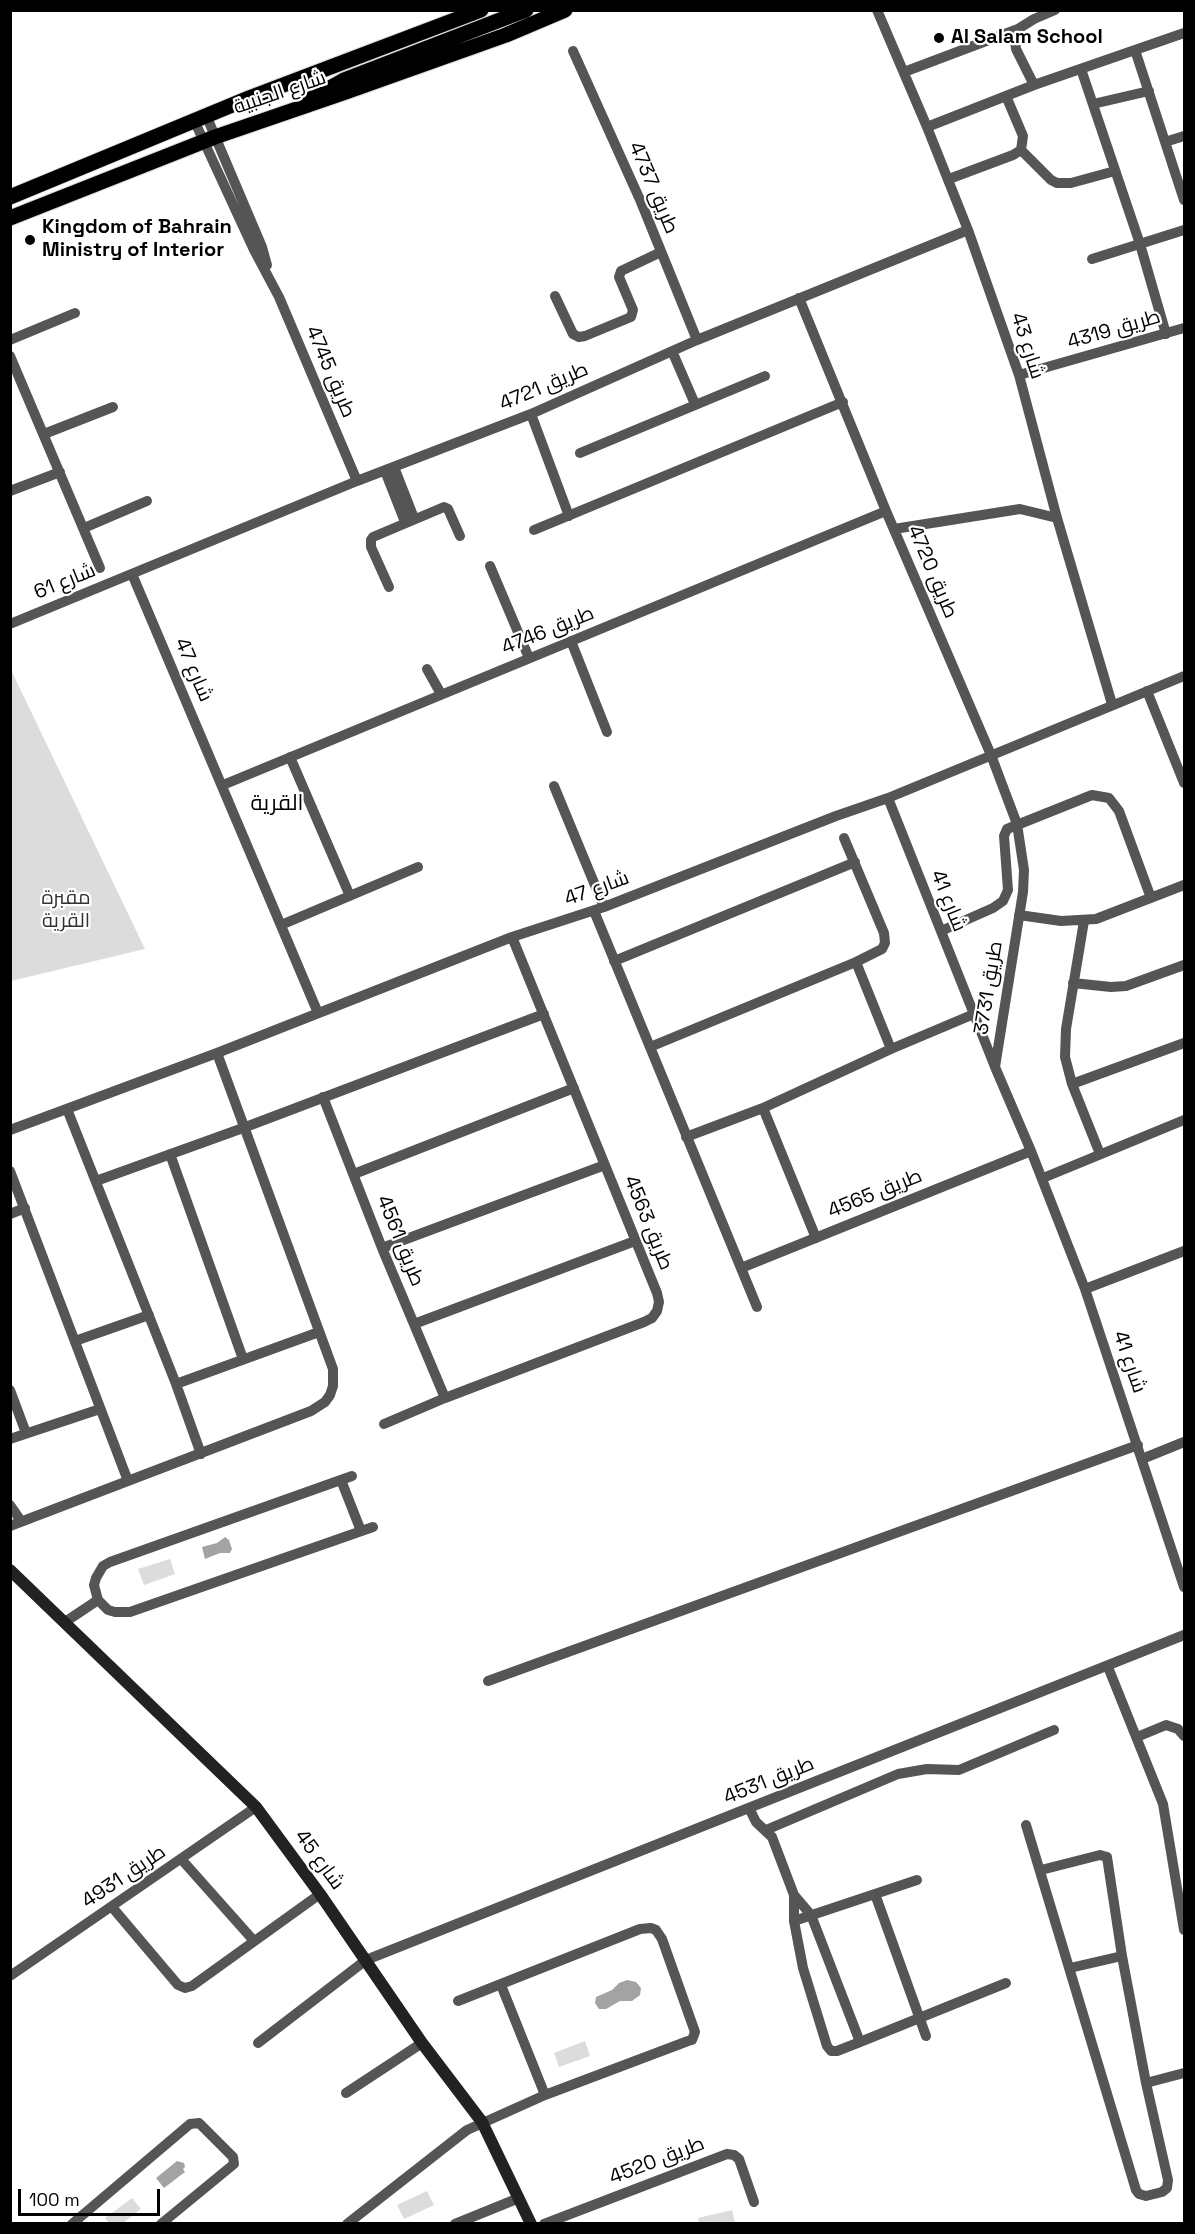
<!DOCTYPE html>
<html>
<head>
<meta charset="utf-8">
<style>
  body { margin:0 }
  #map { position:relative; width:1195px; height:2234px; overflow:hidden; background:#fff; font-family:"Space Grotesk",sans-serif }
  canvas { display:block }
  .frame { position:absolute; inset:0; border:12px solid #000; pointer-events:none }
  .scale { position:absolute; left:18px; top:2189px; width:142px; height:27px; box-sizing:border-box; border:3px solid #000; border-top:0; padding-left:8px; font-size:18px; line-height:21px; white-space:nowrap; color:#000; -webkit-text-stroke:4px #fff; paint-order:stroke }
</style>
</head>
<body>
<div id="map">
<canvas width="1195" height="2234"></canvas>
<div class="frame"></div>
<div class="scale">100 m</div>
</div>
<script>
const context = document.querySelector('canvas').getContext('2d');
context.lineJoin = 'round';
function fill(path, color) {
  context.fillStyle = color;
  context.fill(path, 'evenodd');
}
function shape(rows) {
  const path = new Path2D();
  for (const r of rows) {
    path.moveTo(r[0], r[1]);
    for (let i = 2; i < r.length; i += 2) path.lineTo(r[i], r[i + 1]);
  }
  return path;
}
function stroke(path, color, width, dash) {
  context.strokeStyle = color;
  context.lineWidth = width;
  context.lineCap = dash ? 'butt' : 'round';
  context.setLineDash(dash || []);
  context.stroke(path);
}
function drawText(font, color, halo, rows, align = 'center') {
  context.font = font + ' "Space Grotesk",Cairo,sans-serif';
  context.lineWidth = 4.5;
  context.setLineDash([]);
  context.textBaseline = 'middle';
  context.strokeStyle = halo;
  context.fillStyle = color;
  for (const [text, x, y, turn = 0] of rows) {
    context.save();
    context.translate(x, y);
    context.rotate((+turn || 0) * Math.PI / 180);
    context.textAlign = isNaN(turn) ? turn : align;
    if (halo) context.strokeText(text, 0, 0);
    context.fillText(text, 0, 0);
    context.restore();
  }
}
const green = shape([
  [11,670,145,949,11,981,10,981],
  [170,1559,175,1574,144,1585,138,1569],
  [585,2041,590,2056,559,2067,554,2053],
  [427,2191,434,2205,404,2219,397,2205],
  [132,2198,141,2209,123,2223,109,2223,105,2218],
  [732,2210,735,2223,699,2223,698,2218]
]);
const water = shape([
  [225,1537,229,1540,232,1549,230,1553,220,1553,205,1559,202,1547,217,1543],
  [627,1980,636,1982,641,1988,640,1995,632,2001,620,2001,606,2009,599,2009,595,2003,596,1997,612,1990,619,1983],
  [177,2161,184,2163,185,2167,183,2169,185,2172,164,2188,156,2178]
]);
const street = shape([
  [877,10,927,127,968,230,1019,375,1057,518,1112,704],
  [1018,29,1015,40,1016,49,1034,85],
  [1135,50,1184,200],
  [573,51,641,202,697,340],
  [1081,69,1140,244,1166,334],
  [904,72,1018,29,1034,19,1055,10],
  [1093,104,1149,91],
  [206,115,262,247,267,265],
  [194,120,254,250,279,297,357,481],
  [927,127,1034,85,1184,33],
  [1165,142,1184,136],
  [1021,150,1051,180,1057,183,1071,183,1115,171],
  [949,179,1013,155,1021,150,1023,136,1006,96],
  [1092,259,1184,230],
  [555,296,573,334,579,337,585,336,631,317,633,310,619,277,621,271,661,252],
  [799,298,886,511,991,755,1017,824,1024,870,1023,892,995,1067],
  [10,340,75,313],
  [672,351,695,404],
  [10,356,100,568],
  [1019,375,1184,328],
  [531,414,569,516],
  [44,434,113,407],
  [580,453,765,376],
  [394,467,414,518],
  [385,471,405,522],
  [10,491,60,472],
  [84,528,147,501],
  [894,529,1020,509,1057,518],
  [534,530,843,402],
  [490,566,529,658],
  [132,574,318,1013],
  [389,587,371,547,371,540,373,537,444,507,448,509,460,536],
  [10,624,357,481,531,414,697,340,968,230],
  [571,641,607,732],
  [427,669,441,694],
  [1147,691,1184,783],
  [290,757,350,896],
  [223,785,886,511],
  [554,786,604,907],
  [888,798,995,1067,1031,1151],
  [844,838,884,933,885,943,882,949,856,962,891,1049],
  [594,911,757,1307],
  [1019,915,1061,921,1096,919,1184,885],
  [1084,921,1066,1029,1065,1057,1072,1084,1100,1154],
  [281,925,418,867],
  [941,931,993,908,1003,901,1008,890,1004,836,1007,829,1092,795,1109,798,1119,811,1151,898],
  [614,961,855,862],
  [1073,983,1111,987,1126,986,1184,965],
  [650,1047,856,962],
  [1072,1084,1184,1043],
  [323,1097,382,1248,445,1398],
  [763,1108,816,1238],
  [67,1109,176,1384,201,1454],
  [10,1130,217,1053,512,937,604,907,836,816,888,798,1184,676],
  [686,1137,763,1108,891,1049,974,1014],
  [170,1154,243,1359],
  [10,1171,128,1481],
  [354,1174,574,1088],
  [1043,1178,1184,1120],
  [96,1181,243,1128,544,1014],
  [10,1214,25,1208],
  [382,1248,605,1165],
  [741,1268,1031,1151,1085,1289,1184,1587],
  [1085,1289,1184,1251],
  [414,1324,635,1241],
  [75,1341,149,1315],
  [176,1384,319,1332],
  [10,1390,26,1433],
  [384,1424,445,1398,644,1322,652,1318,657,1311,659,1302,657,1293,512,937],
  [10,1439,100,1409],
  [1142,1459,1184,1442],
  [352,1476,110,1562,103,1566,96,1578,94,1585,98,1600,108,1610,115,1612,130,1612,373,1527],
  [341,1480,361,1531],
  [10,1505,21,1521],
  [10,1526,311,1411,325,1402,330,1395,333,1386,333,1369,217,1053],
  [65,1622,98,1600],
  [1108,1667,1163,1804,1184,1930],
  [488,1681,1138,1445],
  [1137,1737,1166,1725,1178,1729,1184,1736],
  [749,1808,756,1822,772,1837,794,1895,811,1915,860,2042],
  [1026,1825,1136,2190,1139,2194,1146,2196,1162,2192,1167,2188,1168,2180,1146,2083,1122,1956,1107,1857,1100,1855,1041,1870],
  [766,1830,898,1774,927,1769,959,1770,1054,1730],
  [182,1860,254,1941],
  [875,1894,926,2036],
  [794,1895,794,1921,803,1968,827,2046,831,2051,837,2051,860,2042,1006,1983],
  [112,1907,178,1985,185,1988,192,1986,320,1894],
  [794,1921,917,1880],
  [1070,1968,1122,1956],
  [10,1976,256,1807],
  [501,1985,545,2095],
  [258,2043,366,1960,1184,1635],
  [1146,2083,1184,2073],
  [346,2093,422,2043],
  [72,2224,190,2124,199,2123,233,2157,234,2164,161,2224],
  [347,2224,467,2130,545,2095,688,2041,692,2040,695,2032,662,1939,656,1930,651,1928,640,1929,458,2001],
  [455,2224,519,2198],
  [544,2224,727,2154,734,2155,739,2159,754,2202]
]);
const secondary = shape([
  [10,1570,256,1807,320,1894,422,2043,482,2122,531,2224]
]);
const primary = shape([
  [310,99,344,80,526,10],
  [10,197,249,98,481,10],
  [10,218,215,137,346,92,506,35,565,10]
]);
const markers = [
  [939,38,6,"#000"],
  [30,240,6,"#000"]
];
const poiNames = [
  ["Al Salam School",951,38],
  ["Kingdom of Bahrain",42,228],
  ["Ministry of Interior",42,251]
];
const streetNames = [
  ["شارع الجنبية",280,93,-19],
  ["طريق 4737",653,188,67],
  ["طريق 4319",1114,330,-16],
  ["شارع 43",1027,346,72],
  ["طريق 4745",330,372,67],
  ["طريق 4721",544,387,-23],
  ["طريق 4720",932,572,67],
  ["شارع 61",65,582,-22],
  ["طريق 4746",548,631,-22],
  ["شارع 47",193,670,67],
  ["شارع 47",597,889,-20],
  ["شارع 41",948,901,68],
  ["طريق 3731",989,988,-81],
  ["طريق 4565",875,1194,-22],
  ["طريق 4563",648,1223,68],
  ["طريق 4561",400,1241,68],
  ["شارع 41",1129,1362,71],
  ["طريق 4531",769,1781,-22],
  ["شارع 45",319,1860,54],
  ["طريق 4931",124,1877,-34],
  ["طريق 4520",657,2161,-21]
];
const parkNames = [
  ["مقبرة",66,899],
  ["القرية",66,922]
];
const quarterNames = [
  ["القرية",277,804]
];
fill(green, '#dcdcdc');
fill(water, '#a3a3a3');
stroke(primary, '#dbdbdb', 17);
stroke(street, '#555', 10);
stroke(secondary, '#222', 12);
stroke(primary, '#000', 15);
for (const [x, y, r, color] of markers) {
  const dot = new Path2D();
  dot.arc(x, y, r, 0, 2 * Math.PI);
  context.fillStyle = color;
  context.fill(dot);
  stroke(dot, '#fff', 2);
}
drawText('bold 20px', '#000', '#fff', poiNames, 'left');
drawText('20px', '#000', '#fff', streetNames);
drawText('20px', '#333', '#fff', parkNames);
drawText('22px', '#000', '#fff', quarterNames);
</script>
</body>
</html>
